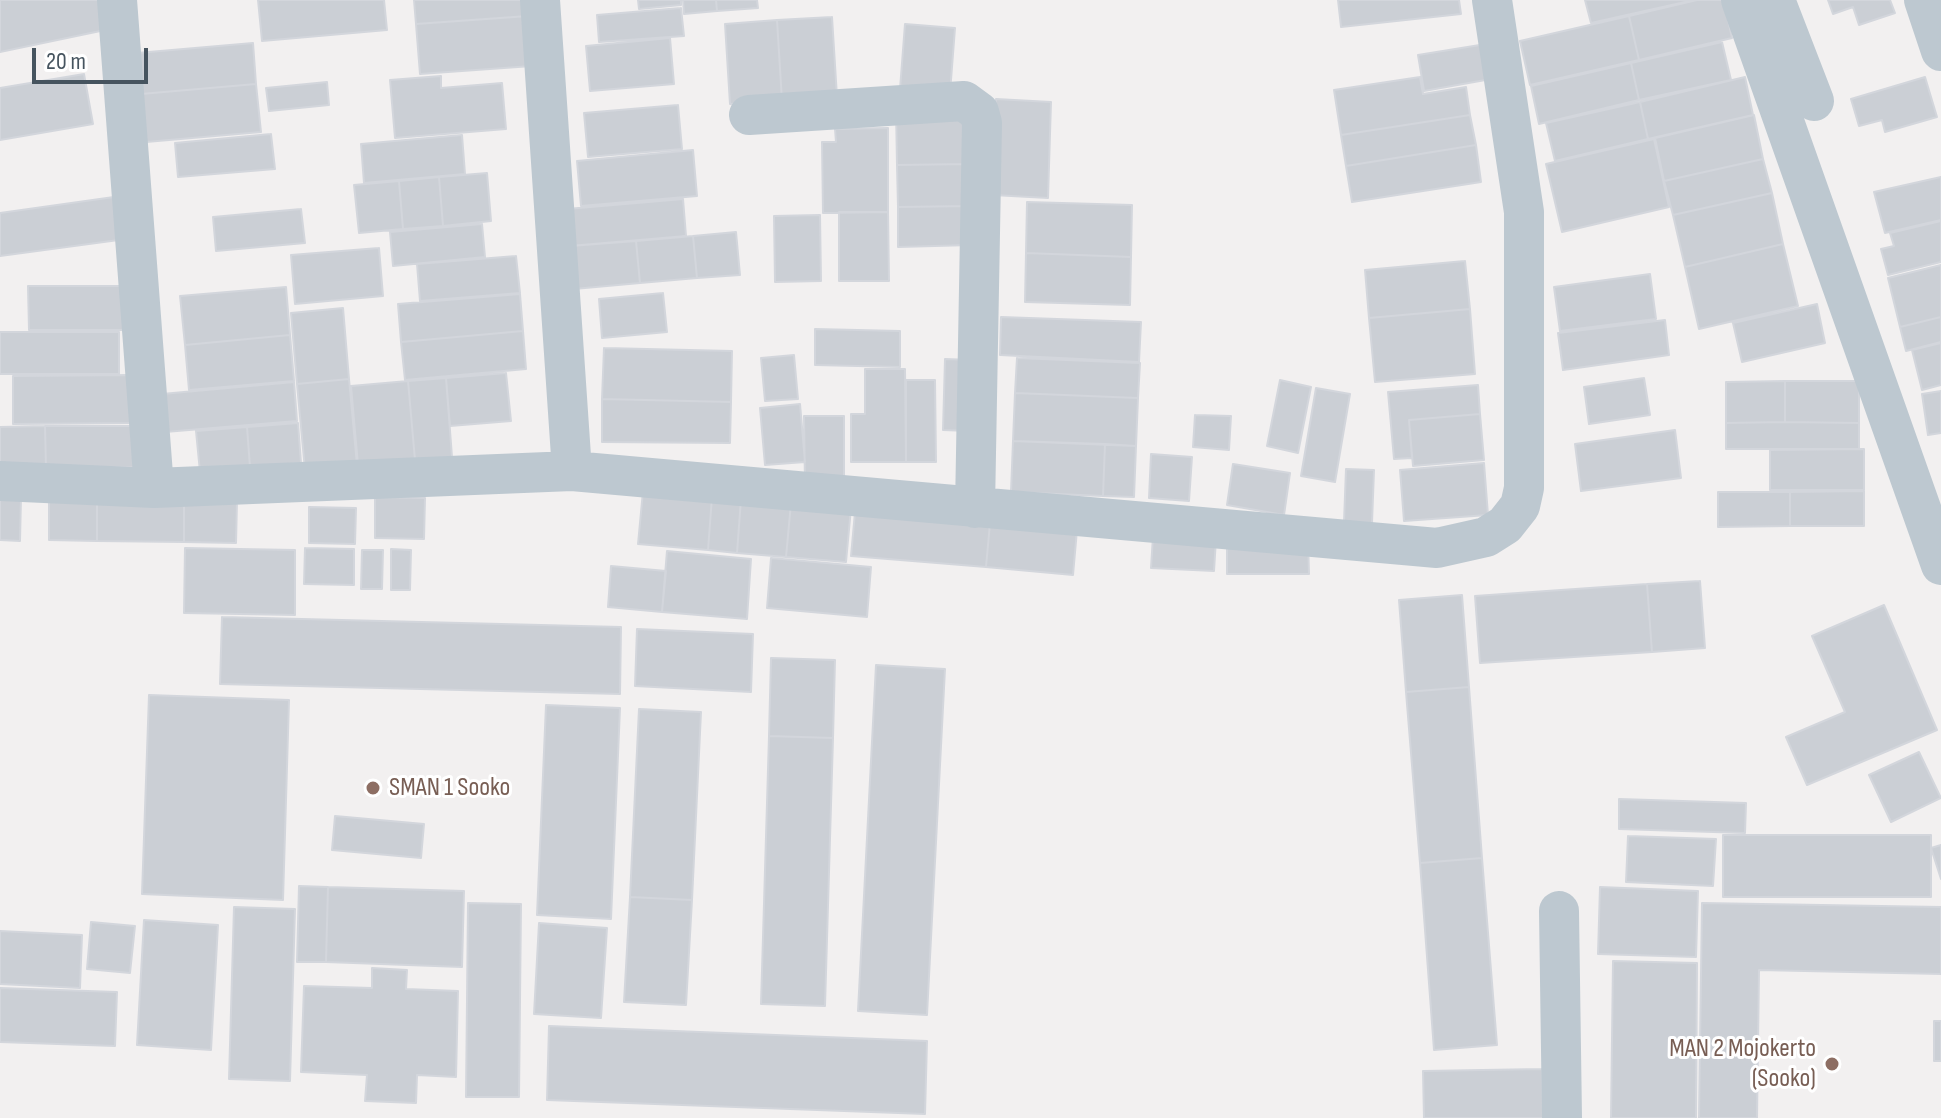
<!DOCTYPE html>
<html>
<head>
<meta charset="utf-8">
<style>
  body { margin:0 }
  #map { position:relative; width:1941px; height:1118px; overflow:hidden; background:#f2f0f0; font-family:"Sofia Sans Condensed",sans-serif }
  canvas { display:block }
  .scale { position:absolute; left:32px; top:48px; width:116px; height:36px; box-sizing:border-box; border:4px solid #46545f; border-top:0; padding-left:10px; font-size:24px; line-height:28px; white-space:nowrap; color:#46545f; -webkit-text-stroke:6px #fff; paint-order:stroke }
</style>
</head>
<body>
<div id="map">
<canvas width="1941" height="1118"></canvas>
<div class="scale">20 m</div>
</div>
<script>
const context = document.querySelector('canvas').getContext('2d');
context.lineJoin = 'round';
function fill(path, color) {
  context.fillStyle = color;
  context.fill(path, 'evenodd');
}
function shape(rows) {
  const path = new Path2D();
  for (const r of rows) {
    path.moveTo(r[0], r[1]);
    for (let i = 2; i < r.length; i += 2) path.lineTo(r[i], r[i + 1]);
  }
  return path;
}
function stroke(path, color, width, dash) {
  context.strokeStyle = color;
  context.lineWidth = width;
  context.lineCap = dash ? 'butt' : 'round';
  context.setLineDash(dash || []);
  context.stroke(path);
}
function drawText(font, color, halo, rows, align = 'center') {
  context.font = font + ' "Sofia Sans Condensed",sans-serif';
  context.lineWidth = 6;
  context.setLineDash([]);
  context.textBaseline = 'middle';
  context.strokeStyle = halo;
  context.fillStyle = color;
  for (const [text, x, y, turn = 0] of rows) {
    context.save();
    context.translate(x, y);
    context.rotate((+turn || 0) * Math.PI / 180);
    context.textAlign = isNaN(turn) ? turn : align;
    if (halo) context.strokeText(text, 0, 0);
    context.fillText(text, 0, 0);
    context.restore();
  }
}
const building = shape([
  [0,0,104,0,110,29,0,52,0,0],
  [258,0,384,0,387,30,262,41,258,0],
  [414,0,527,0,528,16,416,24,414,0],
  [638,0,681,0,681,5,639,9,638,0],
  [683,0,716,0,717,11,684,14,683,0],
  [716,0,757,0,758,8,717,11,716,0],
  [1338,0,1459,0,1461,14,1341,27,1338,0],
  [1585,0,1694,0,1591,23,1585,0],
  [1697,0,1724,0,1732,38,1639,60,1629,16,1697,0],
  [1828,0,1890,0,1895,13,1859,25,1853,7,1833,14,1828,0],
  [681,8,684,36,599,42,597,15,681,8],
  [528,16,532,66,420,74,416,24,528,16],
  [1629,16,1639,60,1530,85,1520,41,1629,16],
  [832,17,837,97,782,101,777,20,832,17],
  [777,20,782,101,730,104,725,24,777,20],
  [905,24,955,28,950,93,900,89,905,24],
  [670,38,674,84,590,91,586,46,670,38],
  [1722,42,1731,80,1639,100,1631,63,1722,42],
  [253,43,256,84,141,94,137,53,253,43],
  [1486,44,1491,79,1424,91,1418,55,1486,44],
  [1631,63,1639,100,1539,124,1531,86,1631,63],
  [84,74,93,124,0,140,0,88,84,74],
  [441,76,441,88,502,83,506,129,395,138,390,80,441,76],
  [1420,77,1423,94,1466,87,1470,115,1341,135,1334,90,1420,77],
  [1745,77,1753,115,1648,139,1640,102,1745,77],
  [1925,77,1937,117,1885,132,1882,120,1859,126,1851,99,1925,77],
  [327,82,329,105,269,111,266,88,327,82],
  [256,84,261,132,146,142,141,94,256,84],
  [996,99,1051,102,1048,198,993,195,996,99],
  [1640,102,1648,139,1555,161,1546,123,1640,102],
  [678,105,682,149,588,157,584,113,678,105],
  [968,108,969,164,897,165,896,109,968,108],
  [1470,115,1476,145,1346,166,1341,135,1470,115],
  [1754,115,1763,159,1664,181,1655,138,1754,115],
  [888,128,888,212,823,213,822,142,836,142,835,129,888,128],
  [271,134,275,169,178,177,175,143,271,134],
  [462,135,465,174,364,183,361,144,462,135],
  [1654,139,1669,207,1562,232,1546,164,1654,139],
  [1476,145,1481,182,1352,202,1346,166,1476,145],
  [693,150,697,196,581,206,577,161,693,150],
  [1763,159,1772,193,1673,215,1664,181,1763,159],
  [969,164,970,206,898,207,897,165,969,164],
  [487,173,491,221,443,226,439,177,487,173],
  [439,177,443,226,403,229,399,181,439,177],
  [1941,177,1941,220,1885,233,1874,192,1941,177],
  [399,181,403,229,359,233,354,185,399,181],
  [1772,193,1783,244,1685,267,1673,215,1772,193],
  [121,196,126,239,0,256,0,213,121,196],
  [683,199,686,236,570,246,567,209,683,199],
  [1027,202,1132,205,1131,257,1026,253,1027,202],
  [970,206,971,245,898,247,898,207,970,206],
  [301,209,305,243,216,251,213,217,301,209],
  [839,212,888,212,889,281,839,281,839,212],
  [820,215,821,281,775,282,774,216,820,215],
  [1941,221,1941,262,1888,275,1881,249,1894,246,1890,233,1941,221],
  [482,224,485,257,393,266,390,232,482,224],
  [736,232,740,275,697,278,693,236,736,232],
  [693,236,697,278,640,283,636,241,693,236],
  [636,241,640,283,574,289,570,246,636,241],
  [1783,244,1798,306,1699,329,1685,267,1783,244],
  [379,248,383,296,295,304,291,255,379,248],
  [1026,253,1131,257,1130,305,1025,302,1026,253],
  [516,256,520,293,420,301,417,264,516,256],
  [1465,261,1470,309,1369,318,1365,270,1465,261],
  [1941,265,1941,317,1900,327,1888,278,1941,265],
  [1650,274,1656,319,1560,331,1554,287,1650,274],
  [28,286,132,286,132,330,29,330,28,286],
  [286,287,290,335,185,345,180,296,286,287],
  [663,293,667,332,602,338,599,299,663,293],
  [520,294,523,331,401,342,398,304,520,294],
  [1817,304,1825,343,1742,362,1733,323,1817,304],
  [343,308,349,379,297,384,291,313,343,308],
  [1470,309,1475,374,1375,382,1369,318,1470,309],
  [1001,317,1141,322,1139,362,1000,355,1001,317],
  [1941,317,1941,342,1906,351,1900,327,1941,317],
  [1665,320,1669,355,1563,370,1558,333,1665,320],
  [815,329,900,331,900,367,815,365,815,329],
  [523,331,526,369,405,380,401,342,523,331],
  [0,332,119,332,119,374,0,374,0,332],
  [290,335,294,381,189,390,185,345,290,335],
  [1941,343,1941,385,1922,390,1912,350,1941,343],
  [604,348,732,351,731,402,602,399,604,348],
  [794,355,798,399,765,401,761,358,794,355],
  [1017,358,1140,363,1138,398,1015,393,1017,358],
  [945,359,972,360,970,431,943,430,945,359],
  [865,369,905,369,906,462,851,462,851,414,865,414,865,369],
  [506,373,511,421,450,426,446,378,506,373],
  [134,375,134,423,13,424,13,376,134,375],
  [446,378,452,457,415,460,408,381,446,378],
  [1644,378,1650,415,1589,424,1584,387,1644,378],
  [349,379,357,465,305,470,297,384,349,379],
  [906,380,935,380,936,462,906,462,906,380],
  [1280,380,1311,387,1298,453,1267,446,1280,380],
  [408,381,415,460,358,465,351,386,408,381],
  [1785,381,1785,422,1726,423,1726,382,1785,381],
  [1785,381,1859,381,1859,423,1785,422,1785,381],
  [294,382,297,421,165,432,162,394,294,382],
  [1478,385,1480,414,1409,420,1412,458,1394,459,1388,392,1478,385],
  [1316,388,1350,394,1335,482,1301,476,1316,388],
  [1941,391,1941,433,1928,435,1922,394,1941,391],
  [1015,393,1138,398,1136,446,1013,441,1015,393],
  [602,399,731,402,730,443,602,442,602,399],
  [800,404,805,462,765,465,760,408,800,404],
  [1480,414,1484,460,1413,466,1409,420,1480,414],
  [1195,415,1231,416,1229,450,1193,447,1195,415],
  [804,416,844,416,844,485,805,485,804,416],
  [1785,422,1859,423,1859,449,1726,449,1726,423,1785,422],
  [298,423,301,463,250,467,247,427,298,423],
  [45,426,46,468,0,468,0,427,45,426],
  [45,426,136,426,136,467,46,468,45,426],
  [247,427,250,467,200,472,196,431,247,427],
  [1675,430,1681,478,1581,491,1575,444,1675,430],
  [1013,441,1105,444,1103,496,1011,492,1013,441],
  [1105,444,1136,446,1134,497,1103,496,1105,444],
  [1864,449,1864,490,1770,490,1770,450,1864,449],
  [1151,454,1192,457,1189,501,1149,498,1151,454],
  [1484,463,1488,515,1404,521,1400,470,1484,463],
  [1233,464,1290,473,1284,515,1227,505,1233,464],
  [1346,469,1374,470,1372,523,1344,522,1346,469],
  [643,491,712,497,708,550,638,544,643,491],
  [1864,491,1864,526,1790,526,1790,492,1864,491],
  [1718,492,1790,492,1790,526,1718,527,1718,492],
  [0,497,21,497,20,541,0,540,0,497],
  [375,497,425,498,424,539,375,538,375,497],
  [712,497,741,499,737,553,708,550,712,497],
  [49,498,97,499,97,541,49,540,49,498],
  [97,499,184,500,184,542,97,541,97,499],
  [741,499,791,503,786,557,737,553,741,499],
  [184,500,237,501,236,543,184,542,184,500],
  [791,503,851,508,846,562,786,557,791,503],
  [309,507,356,508,355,544,309,543,309,507],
  [855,512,990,523,986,567,851,556,855,512],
  [990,523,1077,530,1073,575,986,567,990,523],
  [1153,536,1216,539,1214,571,1151,568,1153,536],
  [1308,540,1309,574,1227,574,1227,541,1308,540],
  [185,548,295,550,295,615,184,613,185,548],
  [305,548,354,549,354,585,304,584,305,548],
  [391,549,411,550,410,590,391,590,391,549],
  [362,550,383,550,382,589,361,589,362,550],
  [667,551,751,559,747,619,662,612,667,551],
  [771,558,871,567,867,617,767,608,771,558],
  [611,566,666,571,662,612,608,607,611,566],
  [1700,581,1705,648,1652,652,1647,584,1700,581],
  [1647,584,1652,652,1480,663,1475,596,1647,584],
  [1462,595,1469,687,1406,692,1399,600,1462,595],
  [1884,605,1937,730,1807,785,1786,737,1845,712,1812,636,1884,605],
  [222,617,621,627,620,694,220,684,222,617],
  [637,629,753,634,751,692,635,686,637,629],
  [771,658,835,660,833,738,769,736,771,658],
  [876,665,945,669,927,1015,858,1011,876,665],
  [1469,687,1482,858,1420,863,1406,692,1469,687],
  [149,695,289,700,283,900,142,894,149,695],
  [546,705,620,708,611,919,537,915,546,705],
  [639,709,701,712,692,900,630,897,639,709],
  [769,736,833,738,825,1006,761,1004,769,736],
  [1919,752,1941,798,1891,822,1869,775,1919,752],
  [1619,799,1746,803,1745,833,1619,829,1619,799],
  [335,816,424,824,421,858,332,850,335,816],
  [1723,835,1931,835,1931,897,1723,897,1723,835],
  [1628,836,1716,839,1713,886,1626,882,1628,836],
  [1941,845,1941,879,1931,848,1941,845],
  [1482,858,1497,1045,1434,1050,1420,863,1482,858],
  [299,886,328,887,326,962,297,962,299,886],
  [328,887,464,891,462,967,326,962,328,887],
  [1600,887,1698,891,1696,957,1598,954,1600,887],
  [630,897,692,900,686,1005,624,1002,630,897],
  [468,903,521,904,519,1097,466,1097,468,903],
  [1702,903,1941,907,1941,974,1759,970,1757,1118,1699,1118,1702,903],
  [234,907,295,909,290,1081,229,1079,234,907],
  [144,920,218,925,211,1050,137,1045,144,920],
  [91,922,135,926,130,973,87,969,91,922],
  [539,923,607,928,601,1018,534,1014,539,923],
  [0,931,82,935,80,988,0,984,0,931],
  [1613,961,1697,963,1696,1118,1611,1118,1613,961],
  [372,968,407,970,406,989,458,991,456,1077,417,1075,416,1103,365,1101,367,1075,301,1072,304,986,372,988,372,968],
  [0,988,117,992,115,1046,0,1042,0,988],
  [1934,1021,1941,1021,1941,1061,1934,1061,1934,1021],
  [549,1026,927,1041,925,1114,547,1100,549,1026],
  [1542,1069,1543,1118,1424,1118,1423,1071,1542,1069]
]);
const minor = shape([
  [117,0,154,488],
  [540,0,572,471],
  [1741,0,1941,565],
  [1775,0,1814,101],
  [1924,0,1941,51],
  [749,115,964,101,979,112,982,123,975,508],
  [0,481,154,488,572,471,1437,548,1486,537,1505,525,1520,506,1524,488,1524,212,1492,0],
  [1559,911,1562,1118]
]);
const markers = [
  [373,788,8,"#8d6e63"],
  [1832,1064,8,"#8d6e63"]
];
const educationNames = [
  ["SMAN 1 Sooko",389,788],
  ["MAN 2 Mojokerto",1816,1049,"right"],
  ["(Sooko)",1816,1079,"right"]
];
fill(building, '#cbcfd5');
stroke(building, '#d3d6dc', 2);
stroke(minor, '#bdc8d0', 40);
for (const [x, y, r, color] of markers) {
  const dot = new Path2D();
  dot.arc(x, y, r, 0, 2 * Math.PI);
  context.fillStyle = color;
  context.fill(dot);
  stroke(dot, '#fff', 3);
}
drawText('26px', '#785e54', '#fff', educationNames, 'left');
</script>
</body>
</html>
